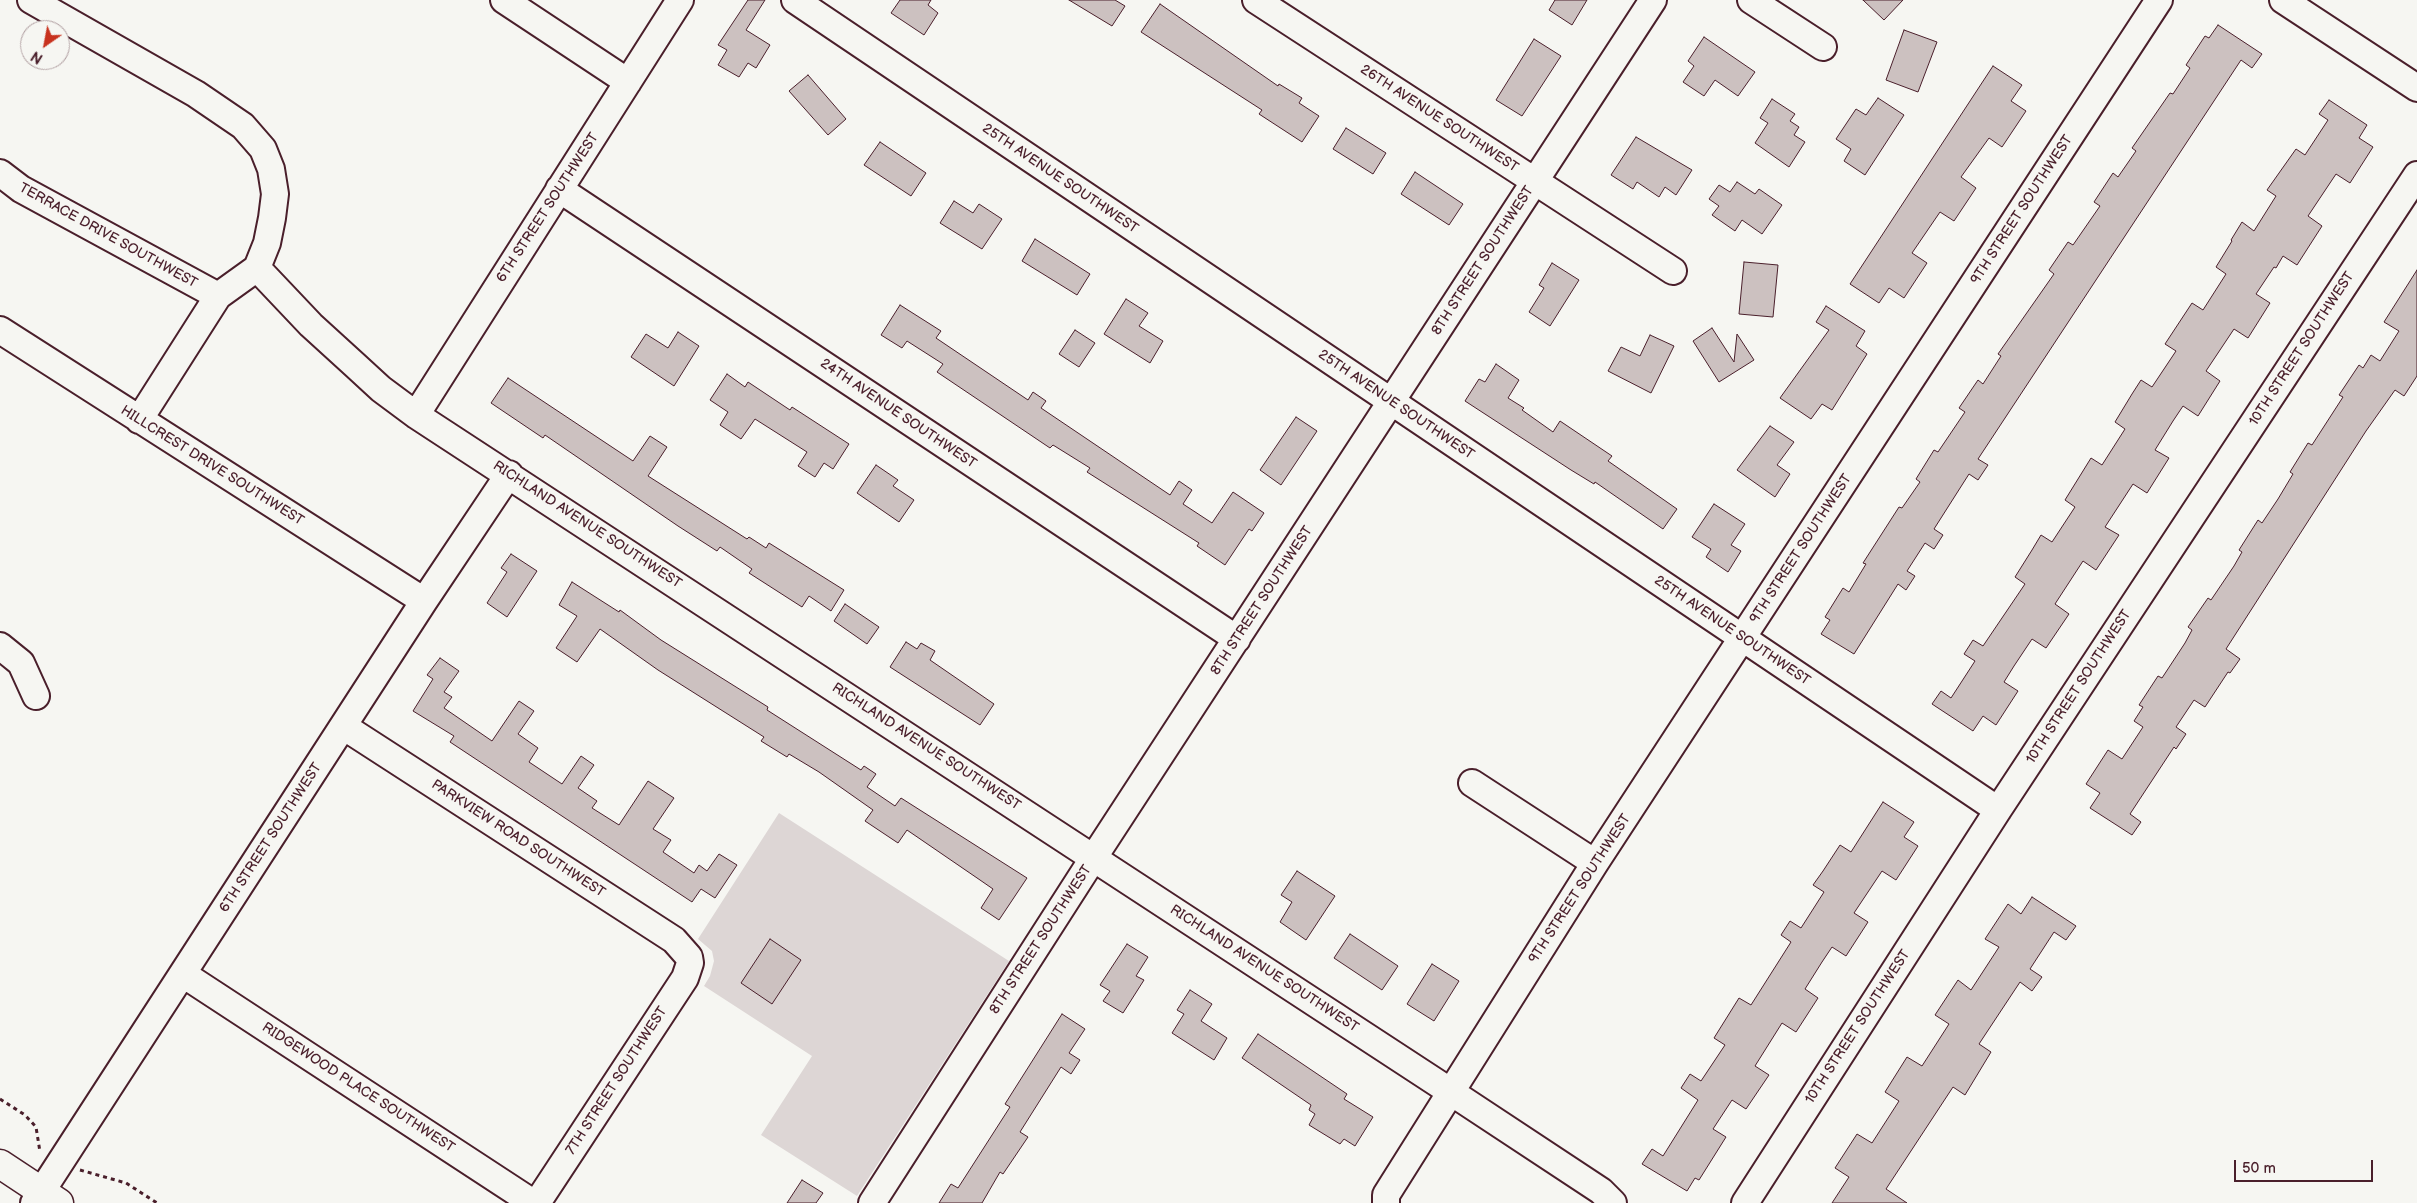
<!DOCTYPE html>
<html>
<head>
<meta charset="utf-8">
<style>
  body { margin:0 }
  #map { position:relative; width:2417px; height:1203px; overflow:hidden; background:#f6f6f2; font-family:"Balsamiq Sans",sans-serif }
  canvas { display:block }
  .north { position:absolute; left:20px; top:20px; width:50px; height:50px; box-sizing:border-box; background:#f6f6f2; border:1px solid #b1a0a2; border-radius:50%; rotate:213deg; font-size:14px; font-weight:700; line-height:20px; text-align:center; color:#4a1f2b }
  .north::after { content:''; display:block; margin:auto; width:18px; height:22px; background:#c8321e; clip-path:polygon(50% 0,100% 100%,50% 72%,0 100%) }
  .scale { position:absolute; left:2234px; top:1160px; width:139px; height:22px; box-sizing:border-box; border:2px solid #4a1f2b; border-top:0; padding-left:6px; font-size:15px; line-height:18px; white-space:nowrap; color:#4a1f2b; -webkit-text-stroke:4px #f6f6f2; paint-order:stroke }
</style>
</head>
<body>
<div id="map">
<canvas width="2417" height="1203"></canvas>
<div class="north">N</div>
<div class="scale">50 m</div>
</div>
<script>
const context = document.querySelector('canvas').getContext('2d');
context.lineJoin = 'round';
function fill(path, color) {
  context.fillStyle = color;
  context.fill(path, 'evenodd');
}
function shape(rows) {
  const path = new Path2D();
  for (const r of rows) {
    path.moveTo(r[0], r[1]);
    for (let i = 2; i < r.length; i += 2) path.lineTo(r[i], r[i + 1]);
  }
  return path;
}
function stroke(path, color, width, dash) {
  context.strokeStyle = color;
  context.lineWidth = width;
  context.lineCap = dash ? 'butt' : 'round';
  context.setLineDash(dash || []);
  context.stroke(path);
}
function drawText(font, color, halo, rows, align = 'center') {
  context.font = font + ' "Balsamiq Sans",sans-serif';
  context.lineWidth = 4.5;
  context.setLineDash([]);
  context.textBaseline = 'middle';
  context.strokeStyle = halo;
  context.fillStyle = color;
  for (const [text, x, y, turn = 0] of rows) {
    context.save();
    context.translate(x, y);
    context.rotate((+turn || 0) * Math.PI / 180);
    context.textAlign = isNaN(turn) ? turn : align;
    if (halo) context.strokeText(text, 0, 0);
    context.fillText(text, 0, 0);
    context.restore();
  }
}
const green = shape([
  [779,813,1009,961,857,1196,761,1135,812,1056,704,986,710,976,714,961,712,951,698,939]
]);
const building = shape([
  [748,0,765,0,746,30,770,45,756,68,748,63,739,77,718,65,727,50,718,45,748,0],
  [900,0,931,0,928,5,938,13,924,35,891,13,900,0],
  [1069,0,1115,0,1125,6,1112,26,1069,0],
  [1555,0,1587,0,1572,25,1549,10,1555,0],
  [1863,0,1903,0,1884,20,1863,0],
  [1160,4,1278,86,1279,84,1302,98,1299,103,1319,116,1302,142,1259,114,1262,110,1141,32,1160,4],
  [2218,25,2262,54,2252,68,2241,60,1978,459,1988,465,1978,480,1969,474,1934,529,1943,535,1934,549,1925,543,1907,571,1915,576,1906,590,1898,584,1854,654,1821,634,1830,620,1825,617,1843,588,1849,592,1866,564,1863,563,1899,507,1902,508,1920,482,1916,479,1934,450,1938,452,1965,412,1959,408,1978,380,1983,384,2001,356,1998,354,2054,274,2049,270,2068,242,2073,245,2100,206,2094,202,2113,173,2118,177,2136,151,2132,148,2170,93,2173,94,2190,68,2186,65,2205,36,2209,38,2218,25],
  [1904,30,1937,42,1918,92,1886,80,1904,30],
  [1704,37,1755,72,1738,96,1715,80,1704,96,1683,82,1694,66,1688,61,1704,37],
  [1534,39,1561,56,1522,116,1496,100,1534,39],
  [1993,66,2022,85,2011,101,2026,111,2002,147,1989,138,1961,177,1976,188,1954,221,1940,212,1912,253,1927,263,1904,298,1889,288,1879,303,1850,284,1993,66],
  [808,75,846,119,828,135,789,91,808,75],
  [1878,98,1904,115,1865,175,1844,161,1851,149,1836,139,1856,109,1866,115,1878,98],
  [1772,99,1795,114,1790,121,1799,127,1794,135,1805,142,1789,167,1755,143,1768,123,1760,118,1772,99],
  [2329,100,2367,125,2359,138,2373,147,2350,183,2336,174,2308,216,2322,226,2297,265,2283,256,2276,268,2274,267,2256,294,2270,303,2248,338,2234,329,2206,371,2220,381,2198,416,2183,406,2173,421,2155,450,2169,458,2147,493,2133,484,2105,527,2119,535,2096,570,2083,561,2055,604,2069,614,2046,648,2032,639,2014,666,2004,682,2018,691,1996,725,1983,716,1973,731,1932,704,1941,691,1951,698,1975,661,1964,654,1973,640,1983,646,2025,584,2015,577,2032,550,2041,535,2052,542,2075,507,2065,500,2091,458,2102,465,2125,429,2115,422,2132,394,2141,380,2152,387,2176,351,2165,344,2192,303,2203,310,2226,274,2216,267,2232,241,2231,240,2242,222,2254,231,2276,196,2267,190,2296,149,2305,155,2328,120,2319,114,2329,100],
  [1346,128,1386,153,1373,174,1333,149,1346,128],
  [1636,137,1692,170,1676,195,1665,187,1659,197,1637,182,1633,189,1611,175,1636,137],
  [880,142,926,173,911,196,864,165,880,142],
  [1415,172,1463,204,1449,225,1401,194,1415,172],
  [1737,182,1755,194,1759,189,1782,205,1762,234,1742,220,1735,231,1712,215,1719,206,1709,199,1719,185,1730,192,1737,182],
  [954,201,973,213,979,204,1002,219,982,249,940,223,954,201],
  [1035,239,1090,274,1077,295,1022,261,1035,239],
  [1744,262,1778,265,1773,317,1739,314,1744,262],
  [1552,263,1579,280,1550,326,1529,312,1544,288,1539,285,1552,263],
  [2417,270,2417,376,2404,396,2395,390,2366,431,2226,649,2240,659,2230,673,2228,672,2205,707,2194,700,2176,727,2186,734,2176,749,2174,747,2130,814,2141,822,2132,835,2090,808,2100,793,2086,784,2108,750,2122,759,2143,727,2134,721,2143,707,2139,705,2158,676,2162,678,2185,643,2192,630,2188,627,2208,598,2211,600,2234,566,2242,552,2239,550,2258,520,2262,523,2278,499,2293,474,2290,472,2308,443,2312,445,2343,397,2339,395,2359,365,2363,368,2371,355,2380,361,2399,331,2384,322,2417,270],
  [1126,299,1148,313,1139,326,1163,341,1150,363,1104,334,1126,299],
  [900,305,941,331,936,338,1028,400,1033,392,1046,401,1041,408,1170,495,1179,481,1192,490,1183,504,1212,523,1233,492,1264,513,1252,531,1249,529,1225,565,1197,546,1199,543,1087,472,1090,468,1053,445,1050,448,937,372,943,364,907,341,902,348,881,335,900,305],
  [1826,306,1865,331,1856,346,1867,354,1832,410,1822,404,1811,419,1780,398,1829,330,1816,322,1826,306],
  [1712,328,1734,362,1737,334,1754,360,1719,382,1693,341,1712,328],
  [1075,330,1095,343,1079,367,1059,354,1075,330],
  [678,332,699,346,674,386,631,357,646,334,668,348,678,332],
  [1650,335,1674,346,1651,393,1608,371,1621,347,1640,356,1650,335],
  [1496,364,1519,380,1508,398,1524,408,1522,410,1553,432,1560,421,1612,456,1608,461,1677,509,1663,529,1595,482,1594,484,1571,470,1465,401,1479,379,1485,382,1496,364],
  [727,374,745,387,748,382,790,410,792,407,849,444,833,469,824,463,815,477,798,466,807,452,755,419,741,439,720,425,728,412,710,400,727,374],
  [508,378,633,461,650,436,667,447,648,476,747,539,749,537,766,548,769,543,844,590,831,611,809,596,802,607,749,573,752,569,720,547,717,551,678,526,545,435,543,438,491,403,508,378],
  [1296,417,1317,431,1281,485,1260,470,1296,417],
  [1770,426,1794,442,1777,465,1790,474,1775,497,1737,470,1770,426],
  [876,465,898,480,893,486,914,500,899,522,857,493,876,465],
  [1714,504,1745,524,1731,545,1741,551,1728,572,1706,557,1711,549,1692,537,1714,504],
  [511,554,537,571,507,617,487,603,507,572,501,568,511,554],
  [572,582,619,612,620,610,661,640,768,707,767,710,861,770,864,766,876,774,867,787,895,806,901,798,1027,878,999,920,981,908,993,889,980,880,907,830,898,843,865,821,873,810,819,772,789,754,787,757,761,741,764,737,658,670,600,629,577,662,556,648,577,616,559,605,572,582],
  [845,604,879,627,867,644,834,621,845,604],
  [906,642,917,649,921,643,935,651,930,660,994,704,980,725,890,667,906,642],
  [440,658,459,671,444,692,452,697,444,708,492,741,519,701,534,711,518,734,538,748,529,762,562,784,581,756,594,765,578,788,597,801,592,808,619,825,648,781,674,798,653,829,671,840,663,852,694,873,699,865,707,871,719,854,737,865,715,898,701,889,692,902,450,742,454,736,413,711,433,679,427,675,440,658],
  [1883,802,1914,822,1904,837,1918,846,1896,880,1882,871,1854,913,1868,922,1846,956,1832,947,1822,962,1805,989,1818,998,1796,1032,1782,1023,1755,1066,1769,1075,1746,1109,1732,1100,1713,1129,1726,1137,1699,1180,1695,1178,1687,1191,1642,1164,1652,1149,1663,1156,1698,1100,1681,1088,1690,1074,1701,1081,1725,1045,1714,1038,1739,998,1751,1005,1791,942,1781,935,1790,921,1801,928,1824,892,1813,885,1823,871,1840,845,1851,852,1883,802],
  [1297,871,1335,896,1306,940,1280,922,1292,902,1281,895,1297,871],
  [2032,897,2076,926,2066,940,2054,932,2030,969,2042,977,2032,991,2020,982,1979,1044,1991,1052,1965,1095,1953,1087,1886,1189,1907,1203,1832,1203,1849,1177,1835,1168,1857,1134,1872,1143,1899,1101,1885,1092,1907,1057,1922,1066,1949,1024,1935,1015,1958,980,1971,990,1999,947,1985,939,2008,904,2021,914,2032,897],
  [1350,934,1398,966,1382,990,1334,958,1350,934],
  [770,939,801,960,772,1004,741,983,770,939],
  [1127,944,1148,957,1136,976,1144,980,1123,1013,1103,1001,1110,991,1100,985,1127,944],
  [1432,964,1459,981,1434,1021,1407,1004,1432,964],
  [1190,990,1212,1004,1201,1021,1227,1038,1214,1060,1172,1033,1184,1014,1177,1010,1190,990],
  [1062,1014,1085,1029,1069,1053,1080,1060,1071,1074,1061,1067,1020,1132,1028,1137,1003,1174,1000,1172,982,1203,939,1203,951,1184,958,1188,1010,1107,1005,1104,1062,1014],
  [1258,1034,1347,1094,1344,1099,1373,1117,1355,1146,1344,1139,1340,1144,1309,1125,1315,1114,1309,1110,1311,1105,1242,1058,1258,1034],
  [802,1180,823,1193,816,1203,787,1203,802,1180]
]);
const path = shape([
  [0,1099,25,1115,36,1127,40,1152],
  [80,1170,126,1183,157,1203]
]);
const minor = shape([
  [31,0,196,94,243,126,263,149,271,169,275,194,272,218,267,243,257,268,218,296,139,420],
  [504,0,628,82],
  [795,0,1998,810],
  [1256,0,1673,271],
  [1751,0,1823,47],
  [2283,0,2417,88],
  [0,173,21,189,218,296],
  [559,189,1237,639],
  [257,268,311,325,356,366,381,389,416,415,1451,1092,1601,1191,1613,1203],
  [0,330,424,601],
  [416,415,680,0],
  [0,646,21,663,36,696],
  [343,726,674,940,689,957,690,963,685,978,537,1203],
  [1472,783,1595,863],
  [183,974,533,1203],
  [34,1203,424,601,509,474],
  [872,1203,1094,857,1653,0],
  [1386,1203,1386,1195,1595,863,2159,0],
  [1745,1203,1998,810,2417,175]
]);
const major = shape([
  [0,1164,59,1203]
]);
const streetNames = [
  ["26TH AVENUE SOUTHWEST",1439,119,33],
  ["25TH AVENUE SOUTHWEST",1060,179,34],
  ["6TH STREET SOUTHWEST",548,208,-57],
  ["9TH STREET SOUTHWEST",2022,210,-57],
  ["TERRACE DRIVE SOUTHWEST",108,236,29],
  ["8TH STREET SOUTHWEST",1483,261,-57],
  ["10TH STREET SOUTHWEST",2302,349,-57],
  ["25TH AVENUE SOUTHWEST",1396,405,34],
  ["24TH AVENUE SOUTHWEST",898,414,34],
  ["HILLCREST DRIVE SOUTHWEST",212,466,32],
  ["RICHLAND AVENUE SOUTHWEST",587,525,33],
  ["9TH STREET SOUTHWEST",1801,549,-57],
  ["8TH STREET SOUTHWEST",1262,601,-57],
  ["25TH AVENUE SOUTHWEST",1732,631,34],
  ["10TH STREET SOUTHWEST",2079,687,-57],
  ["RICHLAND AVENUE SOUTHWEST",926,747,33],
  ["6TH STREET SOUTHWEST",271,838,-57],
  ["PARKVIEW ROAD SOUTHWEST",518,839,33],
  ["9TH STREET SOUTHWEST",1580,889,-57],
  ["8TH STREET SOUTHWEST",1041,940,-57],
  ["RICHLAND AVENUE SOUTHWEST",1264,969,33],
  ["10TH STREET SOUTHWEST",1858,1027,-57],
  ["7TH STREET SOUTHWEST",617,1081,-57],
  ["RIDGEWOOD PLACE SOUTHWEST",358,1088,33]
];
fill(green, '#ddd6d5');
fill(building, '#ccc1c0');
stroke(building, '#4a1f2b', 1);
stroke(minor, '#4a1f2b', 30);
stroke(major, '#4a1f2b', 31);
stroke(path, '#4a1f2b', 3, [4, 4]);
stroke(minor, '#f6f6f2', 26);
stroke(major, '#f6f6f2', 28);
drawText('14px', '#4a1f2b', '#f6f6f2', streetNames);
</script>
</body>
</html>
